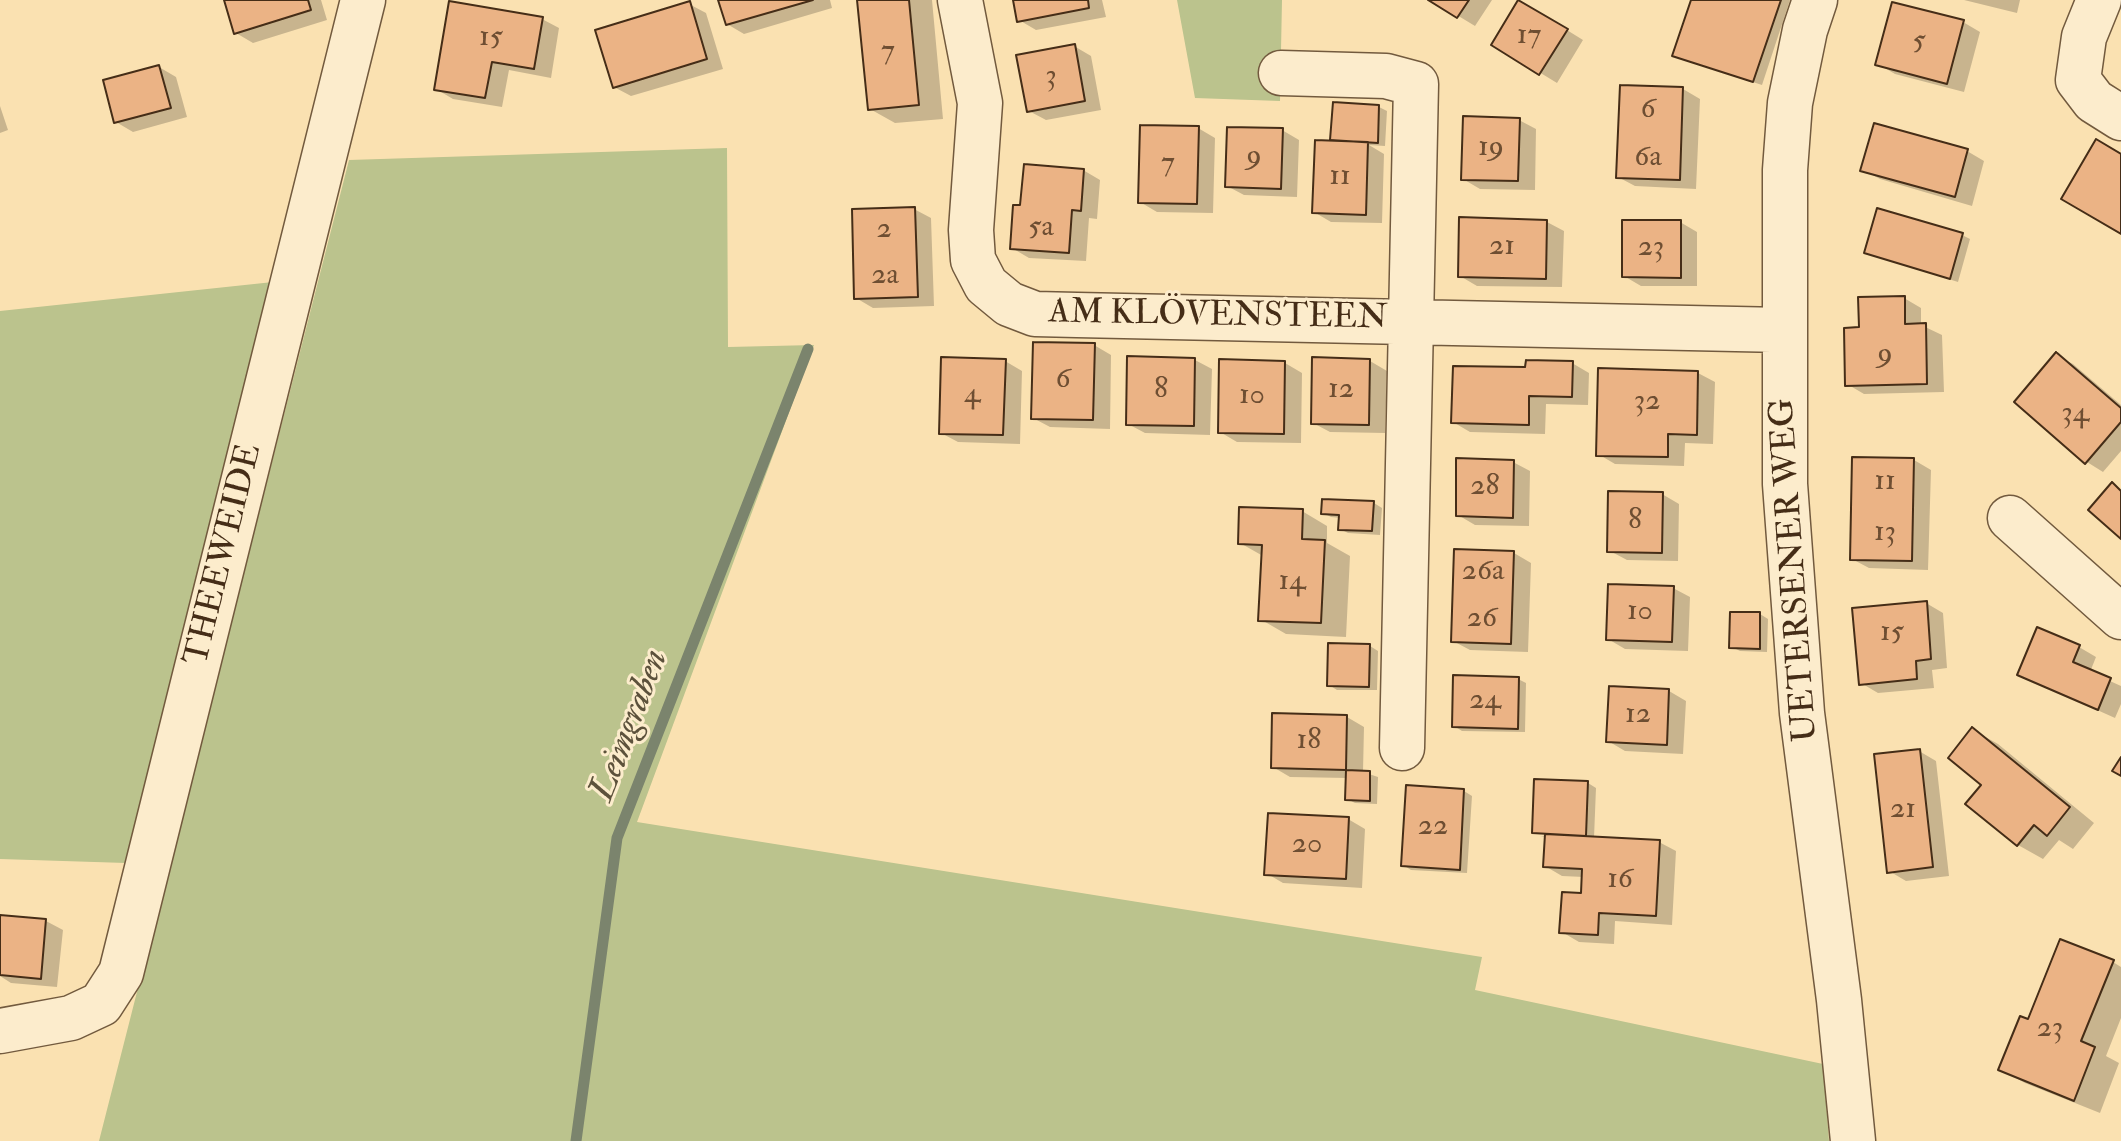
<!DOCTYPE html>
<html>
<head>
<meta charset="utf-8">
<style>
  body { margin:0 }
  canvas { display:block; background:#fae1b1 }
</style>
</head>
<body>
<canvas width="2121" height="1141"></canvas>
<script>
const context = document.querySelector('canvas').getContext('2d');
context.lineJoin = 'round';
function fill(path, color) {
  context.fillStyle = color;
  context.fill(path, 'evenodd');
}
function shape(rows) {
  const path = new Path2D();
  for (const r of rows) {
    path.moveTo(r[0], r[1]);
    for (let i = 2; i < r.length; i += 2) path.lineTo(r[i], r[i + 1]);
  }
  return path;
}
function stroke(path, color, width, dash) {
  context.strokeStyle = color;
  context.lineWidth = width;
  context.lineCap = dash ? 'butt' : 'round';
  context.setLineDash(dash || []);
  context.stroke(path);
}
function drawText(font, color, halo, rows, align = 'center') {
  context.font = font + ' "IM FELL Double Pica",serif';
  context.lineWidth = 6;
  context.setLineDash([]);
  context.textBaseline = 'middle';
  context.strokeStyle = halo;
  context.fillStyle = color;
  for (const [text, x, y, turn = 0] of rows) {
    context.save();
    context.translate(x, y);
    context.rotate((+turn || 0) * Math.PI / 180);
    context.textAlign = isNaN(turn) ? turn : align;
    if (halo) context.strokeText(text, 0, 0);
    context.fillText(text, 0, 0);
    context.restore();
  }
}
const green = shape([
  [1177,0,1282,0,1280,101,1195,98],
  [727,148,728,347,814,345,637,822,1482,957,1475,990,1823,1064,1829,1141,99,1141,349,160],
  [273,282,126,863,0,859,0,311]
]);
const shadow = shape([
  [226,0,321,0,327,20,253,43,236,33],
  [720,0,830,0,832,8,744,34,727,24],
  [859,0,932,0,943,119,895,123,870,109],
  [1015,0,1102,0,1106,17,1036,30,1019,20],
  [1432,0,1492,0,1475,26],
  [1693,0,1790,0,1762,85,1682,59],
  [1964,0,2020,0,2017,13],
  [1520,1,1583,40,1557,83,1493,44],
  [689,4,706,13,723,69,631,96,614,87],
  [542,19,559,28,551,78,509,70,502,107,453,99,436,89],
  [1963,22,1980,32,1964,92,1895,74,1878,64],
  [1074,46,1091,56,1101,110,1046,120,1029,111],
  [159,67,176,77,187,117,133,132,116,122],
  [1683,89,1700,99,1696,189,1635,186,1618,177],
  [1334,104,1379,107,1387,111,1385,146,1369,145,1384,154,1382,223,1331,222,1314,212,1332,142],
  [0,106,8,130,0,133],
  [1519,120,1536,129,1535,190,1480,189,1463,179],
  [1198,128,1215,138,1213,213,1157,212,1140,202],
  [1282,130,1299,140,1297,197,1244,195,1227,186],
  [1967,151,1984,161,1972,206,1880,179,1863,170],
  [1083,170,1100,180,1097,219,1089,218,1086,261,1029,258,1012,248,1022,207],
  [914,209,931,218,934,306,873,308,856,298],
  [1547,222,1564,231,1562,287,1477,286,1460,276],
  [1680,222,1697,232,1697,286,1641,286,1624,276],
  [1962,235,1970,239,1958,282,1866,253],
  [1904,298,1921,308,1921,325,1942,335,1944,392,1864,394,1847,384,1861,329],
  [1094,345,1111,355,1110,429,1050,427,1033,418],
  [2056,355,2073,364,2121,405,2121,451,2103,472,2087,462],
  [1195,360,1212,369,1210,435,1145,433,1128,424],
  [1005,361,1022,371,1020,444,958,442,941,433],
  [1370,361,1387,371,1385,433,1330,432,1313,423],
  [1285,363,1302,373,1301,443,1237,442,1220,432],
  [1572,363,1589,373,1588,405,1546,404,1545,434,1470,432,1453,422,1527,369],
  [1698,373,1715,382,1713,444,1685,443,1684,466,1615,464,1598,454],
  [1914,460,1931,470,1928,570,1869,568,1852,559],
  [1513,462,1530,471,1529,526,1475,525,1458,515],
  [1662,494,1679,504,1678,561,1627,560,1610,551],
  [1374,503,1382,508,1380,535,1348,533,1340,529,1341,518,1331,517,1323,513],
  [1302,511,1327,526,1327,543,1350,556,1346,637,1286,634,1260,619,1263,556,1240,543],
  [1514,553,1531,563,1528,652,1470,650,1453,641],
  [1673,588,1690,597,1688,651,1625,649,1608,639],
  [1926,603,1943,613,1947,668,1932,670,1934,688,1878,693,1861,683],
  [1760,614,1768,619,1767,652,1740,651,1732,647],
  [1370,646,1378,651,1377,690,1337,690,1329,685],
  [2079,647,2096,657,2090,672,2121,686,2121,704,2115,718,2019,675],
  [1518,679,1526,683,1525,732,1462,731,1454,726],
  [1669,691,1686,701,1683,754,1625,751,1608,741],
  [1347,717,1364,727,1363,772,1378,777,1377,804,1355,803,1347,799,1348,778,1290,777,1273,767],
  [1973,730,1998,744,2094,823,2073,849,2059,840,2043,859,2018,845,1968,803,1984,784],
  [1919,751,1936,761,1949,876,1906,881,1889,871],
  [1588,783,1596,788,1594,838,1659,842,1676,851,1672,925,1615,921,1614,944,1579,942,1562,932,1583,895,1584,877,1562,876,1545,866,1547,837,1540,836,1547,836,1547,832],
  [1464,791,1472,796,1467,873,1411,870,1403,865],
  [1348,819,1365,829,1362,888,1283,883,1266,873],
  [0,917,46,921,63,930,57,987,11,983,0,976],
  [2113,962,2121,967,2121,1018,2106,1056,2119,1063,2100,1113,2025,1083,2000,1069,2029,1021]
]);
const stream = shape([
  [576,1141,617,838,808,349]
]);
const building = shape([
  [224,0,308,0,311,10,234,34,224,0],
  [718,0,813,0,726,25,718,0],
  [857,0,909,0,919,105,868,110,857,0],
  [1013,0,1088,0,1089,8,1017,22,1013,0],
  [1428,0,1469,0,1457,18,1428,0],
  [1518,0,1568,29,1539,75,1491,45,1518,0],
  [1691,0,1781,0,1753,82,1672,56,1691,0],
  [449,1,543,17,534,69,492,62,485,98,434,90,449,1],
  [690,1,707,59,613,88,595,30,690,1],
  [1892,2,1964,20,1947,84,1875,65,1892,2],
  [1075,44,1085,101,1027,112,1016,55,1075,44],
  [159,65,171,108,114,123,103,80,159,65],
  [1620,85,1683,87,1680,180,1616,178,1620,85],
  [1333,102,1379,105,1378,143,1330,140,1333,102],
  [1463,116,1520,118,1518,181,1461,180,1463,116],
  [1874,123,1968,149,1955,197,1860,171,1874,123],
  [1140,125,1199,126,1197,204,1138,203,1140,125],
  [1227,127,1283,128,1281,189,1225,187,1227,127],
  [2096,139,2121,154,2121,234,2061,199,2096,139],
  [1315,140,1368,142,1366,215,1312,213,1315,140],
  [1024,164,1084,169,1081,211,1072,210,1069,253,1010,249,1013,205,1020,205,1024,164],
  [915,207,918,297,854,299,852,209,915,207],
  [1877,208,1963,233,1950,279,1864,253,1877,208],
  [1459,217,1547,220,1546,279,1458,277,1459,217],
  [1622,220,1681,220,1681,278,1622,277,1622,220],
  [1905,296,1905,324,1926,323,1927,384,1845,386,1844,328,1859,327,1858,297,1905,296],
  [1033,342,1095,343,1093,420,1031,419,1033,342],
  [2056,352,2121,408,2121,422,2085,464,2014,402,2056,352],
  [1127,356,1195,358,1194,426,1126,425,1127,356],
  [941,357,1006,359,1003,435,939,434,941,357],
  [1312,357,1370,359,1369,425,1311,424,1312,357],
  [1219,359,1285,361,1284,434,1218,433,1219,359],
  [1526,360,1573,361,1572,397,1529,396,1529,425,1451,423,1453,366,1525,367,1526,360],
  [1598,368,1698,371,1697,435,1668,434,1668,457,1596,456,1598,368],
  [1852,457,1914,458,1912,561,1850,560,1852,457],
  [1456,458,1514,460,1513,518,1456,516,1456,458],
  [2112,482,2121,491,2121,539,2088,510,2112,482],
  [1608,491,1663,492,1662,553,1607,552,1608,491],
  [1322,499,1374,501,1372,531,1338,530,1339,515,1321,514,1322,499],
  [1239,507,1303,509,1302,539,1325,540,1321,623,1258,621,1262,545,1238,544,1239,507],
  [1454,549,1514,551,1511,644,1451,642,1454,549],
  [1608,584,1674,586,1672,642,1606,640,1608,584],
  [1927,601,1931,659,1916,661,1917,679,1859,685,1852,608,1927,601],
  [1730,612,1760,612,1760,649,1729,648,1730,612],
  [2037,627,2080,645,2073,662,2111,678,2098,710,2017,675,2037,627],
  [1328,643,1370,644,1369,687,1327,686,1328,643],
  [1453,675,1519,677,1518,729,1452,727,1453,675],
  [1609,686,1669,689,1667,745,1606,742,1609,686],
  [1272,713,1347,715,1346,770,1271,768,1272,713],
  [1972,727,2070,807,2047,836,2034,825,2017,846,1965,804,1981,785,1948,758,1972,727],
  [1920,749,1933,867,1887,873,1874,754,1920,749],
  [2121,757,2121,776,2112,771,2121,757],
  [1346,770,1370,771,1370,801,1345,800,1346,770],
  [1534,779,1588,781,1586,836,1532,833,1534,779],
  [1406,785,1464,789,1460,870,1401,866,1406,785],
  [1268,813,1349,817,1346,879,1264,875,1268,813],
  [1545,834,1660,840,1656,916,1599,913,1598,935,1559,933,1562,892,1581,893,1582,869,1543,867,1545,834],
  [0,915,46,919,41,979,0,975,0,915],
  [2060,939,2114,960,2081,1041,2095,1047,2074,1101,1998,1070,2020,1016,2028,1019,2060,939]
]);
const minor = shape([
  [960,0,980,103,971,230,973,260,986,285,1009,304,1035,314,1077,315,1783,330],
  [1815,0,1805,30,1790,103,1785,170,1785,484,1802,713,1839,1000,1853,1141],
  [2099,0,2084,37,2078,80,2094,101,2121,118],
  [1281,73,1386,76,1416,84,1402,748],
  [2010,518,2121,617],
  [0,1031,71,1018,101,1004,121,973,363,0]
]);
const numberNames = [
  ["17",1529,37],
  ["15",491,39],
  ["5",1919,43],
  ["7",888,53],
  ["3",1051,78],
  ["6",1648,111],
  ["19",1491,149],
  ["9",1254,158],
  ["6a",1648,159],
  ["7",1168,165],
  ["11",1340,178],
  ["5a",1041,229],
  ["2",884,231],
  ["21",1502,248],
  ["23",1651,249],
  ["2a",885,277],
  ["9",1885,356],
  ["6",1063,381],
  ["8",1161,391],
  ["12",1341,391],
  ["4",972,396],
  ["10",1252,397],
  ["32",1647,403],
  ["34",2075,415],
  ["11",1885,483],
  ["28",1485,488],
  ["8",1635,522],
  ["13",1885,534],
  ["26a",1483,573],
  ["14",1292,583],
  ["10",1640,613],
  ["26",1482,620],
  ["15",1892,634],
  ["24",1485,702],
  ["12",1638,716],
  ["18",1309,742],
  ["21",1903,811],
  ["22",1433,828],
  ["20",1307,846],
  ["16",1620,881],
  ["23",2050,1030]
];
const streetNames = [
  ["AM KLÖVENSTEEN",1218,317,1],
  ["THEEWEIDE",225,555,-76],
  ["UETERSENER WEG",1796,570,-94]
];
const waterNames = [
  ["Leimgraben",631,726,-69]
];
fill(green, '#bbc38d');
fill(shadow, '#0003');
stroke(stream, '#7b846d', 11);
fill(building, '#ebb385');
stroke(building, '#452d17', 2);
stroke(minor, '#725a3e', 47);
stroke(minor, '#fceccc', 44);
drawText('30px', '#6e4e32', null, numberNames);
drawText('34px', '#452d17', '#fceccc', streetNames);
drawText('italic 36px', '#5c513b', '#fceccc', waterNames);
</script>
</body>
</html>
